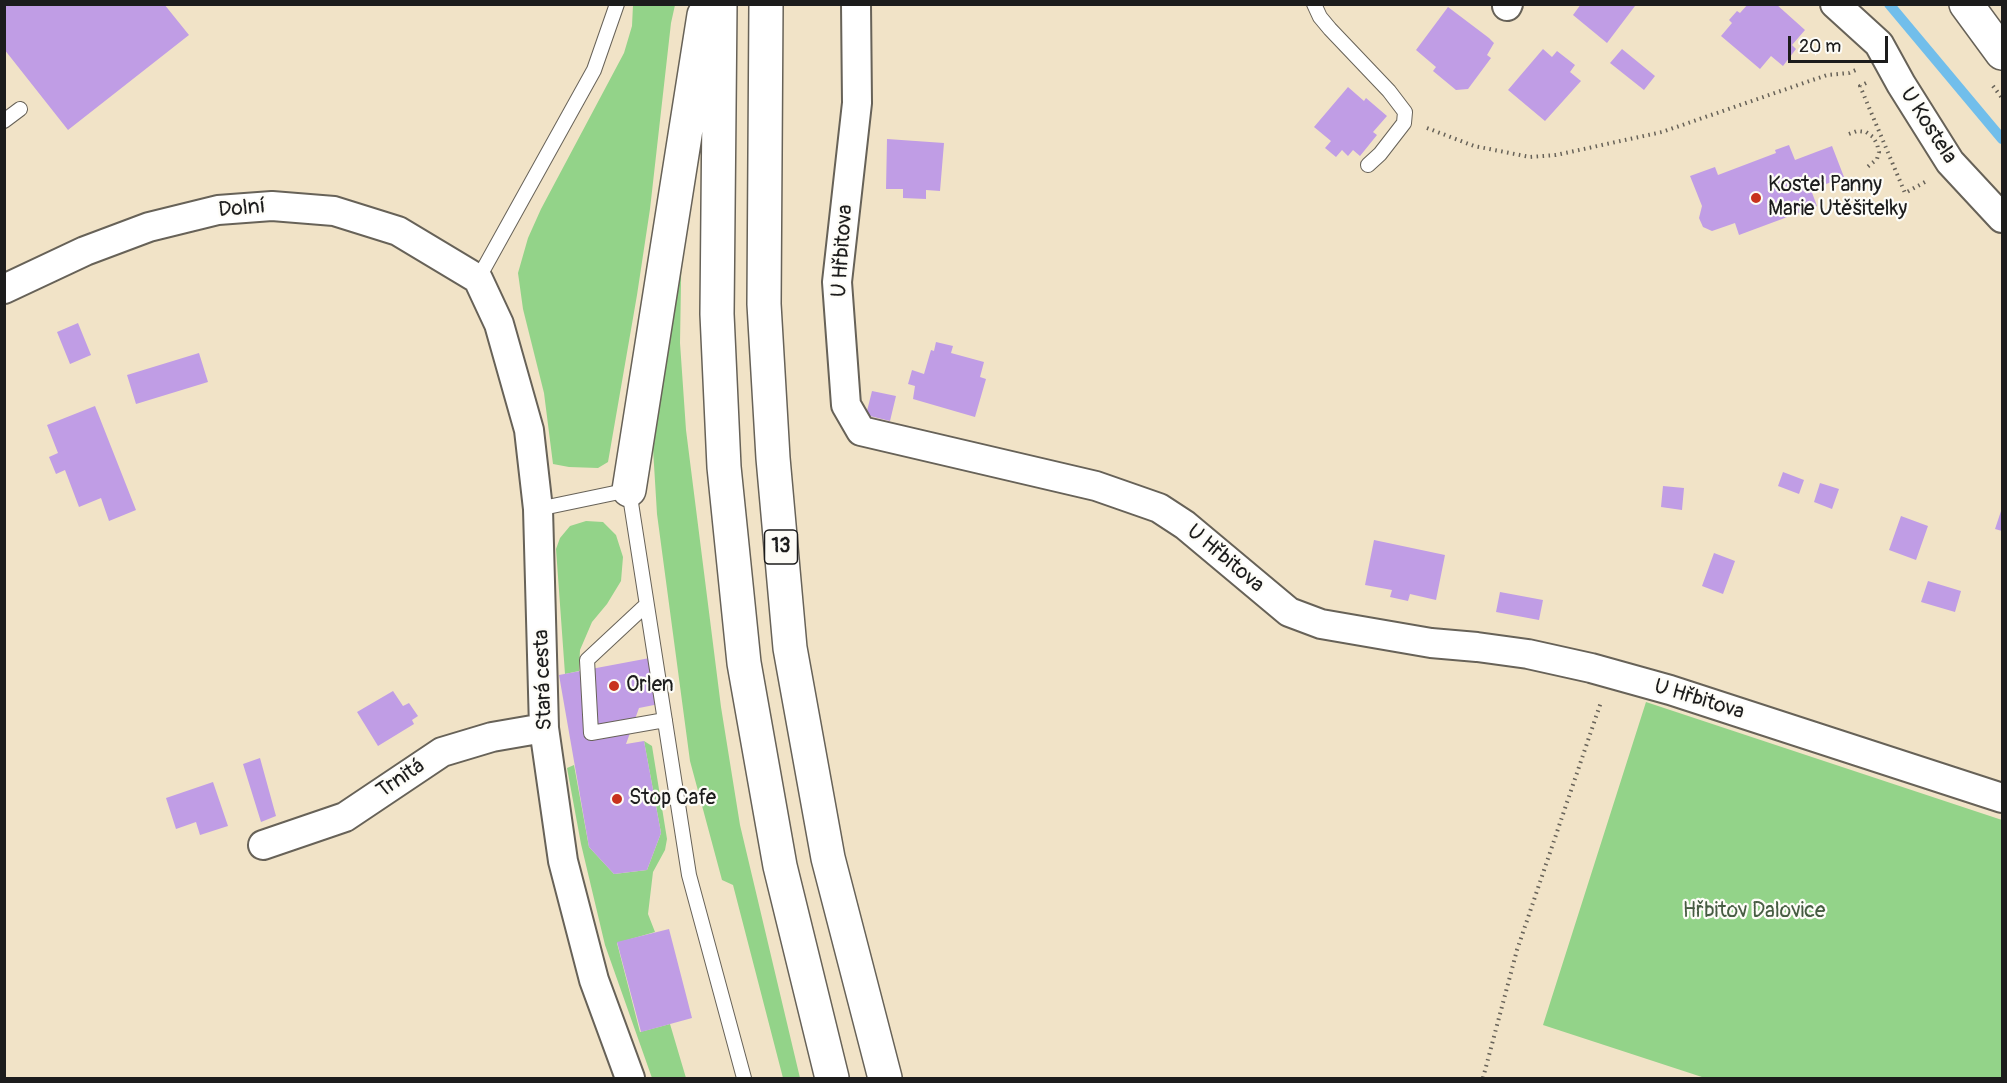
<!DOCTYPE html>
<html>
<head>
<meta charset="utf-8">
<style>
  body { margin:0 }
  #map { position:relative; width:2007px; height:1083px; overflow:hidden; background:#f1e3c7; font-family:Pangolin,sans-serif }
  canvas { display:block }
  .frame { position:absolute; inset:0; border:6px solid #1c1c1c; pointer-events:none }
  .scale { position:absolute; left:1788px; top:36px; width:100px; height:27px; box-sizing:border-box; border:3px solid #1c1c1c; border-top:0; padding-left:8px; font-size:18px; line-height:21px; white-space:nowrap; color:#1c1c1c; -webkit-text-stroke:4px #fdfcf7; paint-order:stroke }
</style>
</head>
<body>
<div id="map">
<canvas width="2007" height="1083"></canvas>
<div class="frame"></div>
<div class="scale">20 m</div>
</div>
<script>
const context = document.querySelector('canvas').getContext('2d');
context.lineJoin = 'round';
function fill(path, color) {
  context.fillStyle = color;
  context.fill(path, 'evenodd');
}
function shape(rows) {
  const path = new Path2D();
  for (const r of rows) {
    path.moveTo(r[0], r[1]);
    for (let i = 2; i < r.length; i += 2) path.lineTo(r[i], r[i + 1]);
  }
  return path;
}
function stroke(path, color, width, dash) {
  context.strokeStyle = color;
  context.lineWidth = width;
  context.lineCap = dash ? 'butt' : 'round';
  context.setLineDash(dash || []);
  context.stroke(path);
}
function drawText(font, color, halo, rows, align = 'center') {
  context.font = font + ' Pangolin,sans-serif';
  context.lineWidth = 4.5;
  context.setLineDash([]);
  context.textBaseline = 'middle';
  context.strokeStyle = halo;
  context.fillStyle = color;
  for (const [text, x, y, turn = 0] of rows) {
    context.save();
    context.translate(x, y);
    context.rotate((+turn || 0) * Math.PI / 180);
    context.textAlign = isNaN(turn) ? turn : align;
    if (halo) context.strokeText(text, 0, 0);
    context.fillText(text, 0, 0);
    context.restore();
  }
}
const green = shape([
  [633,5,675,5,671,23,650,209,637,295,608,462,598,468,569,467,553,464,544,393,523,309,518,273,528,238,541,209,624,53,632,26],
  [682,223,680,343,686,430,721,707,740,825,800,1078,783,1078,733,885,722,880,690,761,657,514,652,432],
  [586,521,603,522,616,535,623,557,621,581,607,604,592,622,580,650,579,671,565,674,556,549,560,538,570,526],
  [1646,702,2002,820,2002,1078,1705,1078,1543,1025],
  [644,741,652,746,667,839,665,850,653,872,648,914,655,932,617,943,640,1032,670,1024,686,1078,652,1078,605,945,581,844,567,768,574,765,589,847,614,874,647,870,661,833]
]);
const stream = shape([
  [1889,4,2002,139]
]);
const building = shape([
  [4,4,164,4,189,35,68,130,4,49],
  [1581,4,1633,4,1635,6,1607,43,1573,15],
  [1748,4,1776,4,1805,30,1792,45,1796,49,1783,66,1771,56,1760,69,1721,36,1732,23,1729,20,1737,11,1740,13],
  [1448,7,1489,38,1494,43,1487,55,1491,58,1468,89,1456,90,1433,71,1436,67,1416,50],
  [1543,49,1552,57,1557,51,1575,65,1570,72,1581,81,1545,121,1508,90],
  [1622,49,1655,76,1644,90,1610,63],
  [1348,87,1364,101,1366,98,1387,116,1373,132,1377,135,1360,156,1353,150,1348,156,1342,150,1336,157,1325,148,1331,141,1314,127],
  [887,139,944,143,940,191,926,190,926,199,903,198,903,189,886,189],
  [1789,145,1795,160,1832,146,1844,177,1811,190,1817,206,1739,235,1735,223,1712,231,1703,227,1699,218,1702,206,1690,176,1715,167,1718,175,1776,153,1775,150],
  [78,323,91,355,70,364,57,332],
  [936,342,953,346,951,353,984,362,980,377,986,379,975,417,913,399,915,386,908,384,912,370,924,374,931,350,934,351],
  [199,353,208,382,136,404,127,375],
  [872,391,896,396,890,421,866,415],
  [95,406,136,510,109,521,101,498,79,507,65,470,56,474,49,457,58,453,47,425],
  [1783,472,1804,480,1799,494,1778,486],
  [1820,483,1839,489,1832,509,1814,502],
  [1663,486,1684,488,1682,510,1661,507],
  [2002,508,2002,531,1995,529],
  [1901,516,1928,526,1916,560,1889,550],
  [1374,540,1445,555,1436,600,1410,594,1408,601,1390,597,1392,590,1365,585],
  [1714,553,1735,561,1723,594,1702,586],
  [1928,581,1961,591,1955,612,1921,602],
  [1500,592,1543,600,1539,620,1496,612],
  [655,657,664,703,639,708,626,744,644,741,661,833,647,870,614,874,589,847,559,675],
  [393,691,403,706,409,703,418,716,412,720,414,724,378,746,357,712],
  [260,758,276,816,261,822,243,764],
  [213,782,228,826,200,835,196,822,176,829,166,798],
  [669,929,692,1018,641,1032,617,942]
]);
const path = shape([
  [1866,83,1860,86,1905,193,1925,182],
  [1993,86,2002,98],
  [1427,128,1474,146,1530,157,1556,155,1662,132,1827,75,1849,73,1858,69],
  [1849,134,1857,131,1866,132,1873,137,1877,144,1879,152,1877,159,1865,169],
  [1483,1078,1517,950,1601,702]
]);
const service = shape([
  [1314,4,1320,17,1330,29,1389,91,1405,112,1404,123,1380,154,1368,165],
  [4,121,20,109],
  [478,279,594,70,617,4],
  [538,509,629,490,689,875,744,1078],
  [646,605,587,660,591,733,665,720]
]);
const minor = shape([
  [856,4,857,103,837,282,846,405,861,431,1096,486,1159,508,1185,525,1289,612,1321,624,1431,643,1477,647,1528,654,1591,668,1670,690,2002,798],
  [1835,4,1879,44,1901,84,1950,162,2002,218],
  [1507,6,1508,4],
  [4,289,85,251,149,227,218,210,272,206,334,211,398,231,478,279,499,324,529,430,538,509,544,728,563,861,594,980,630,1078],
  [263,845,345,817,442,752,492,737,544,728]
]);
const tertiary = shape([
  [1966,4,2002,53]
]);
const trunk = shape([
  [720,4,717,314,724,467,744,663,780,866,832,1078],
  [766,4,764,304,773,458,790,648,828,858,885,1078],
  [629,490,704,15]
]);
const markers = [
  [1756,198,6,"#c8321e"],
  [614,686,6,"#c8321e"],
  [617,799,6,"#c8321e"]
];
const shields = [
  [781,547,33]
];
const shieldNames = [
  ["13",781,547]
];
const streetNames = [
  ["U Kostela",1928,126,57],
  ["Dolní",242,209,-5],
  ["U Hřbitova",843,251,-86],
  ["U Hřbitova",1225,559,40],
  ["Stará cesta",544,680,-92],
  ["U Hřbitova",1699,700,17],
  ["Trnitá",401,779,-34]
];
const poiNames = [
  ["Kostel Panny",1768,186],
  ["Marie Utěšitelky",1768,210],
  ["Orlen",626,686],
  ["Stop Cafe",629,799]
];
const parkNames = [
  ["Hřbitov Dalovice",1754,912]
];
fill(green, '#93d389');
stroke(stream, '#71beeb', 10);
fill(building, '#c09de5');
stroke(service, '#676258', 16);
stroke(minor, '#676258', 32);
stroke(tertiary, '#676258', 36);
stroke(trunk, '#676258', 36);
stroke(path, '#676258', 4, [1.5, 4.5]);
stroke(service, '#fff', 14);
stroke(minor, '#fff', 28);
stroke(tertiary, '#fff', 33);
stroke(trunk, '#fff', 33);
for (const [x, y, r, color] of markers) {
  const dot = new Path2D();
  dot.arc(x, y, r, 0, 2 * Math.PI);
  context.fillStyle = color;
  context.fill(dot);
  stroke(dot, '#fdfcf7', 2);
}
for (const [x, y, w] of shields) {
  const box = new Path2D();
  box.roundRect(x - w / 2, y - 17, w, 34, 4.5);
  context.fillStyle = '#fdfcf7';
  context.fill(box);
  stroke(box, '#1c1c1c', 1.5);
}
drawText('bold 20px', '#1c1c1c', null, shieldNames);
drawText('21px', '#1c1c1c', '#fdfcf7', streetNames);
drawText('21px', '#1c1c1c', '#fdfcf7', poiNames, 'left');
drawText('21px', '#465c42', '#fdfcf7', parkNames);
</script>
</body>
</html>
